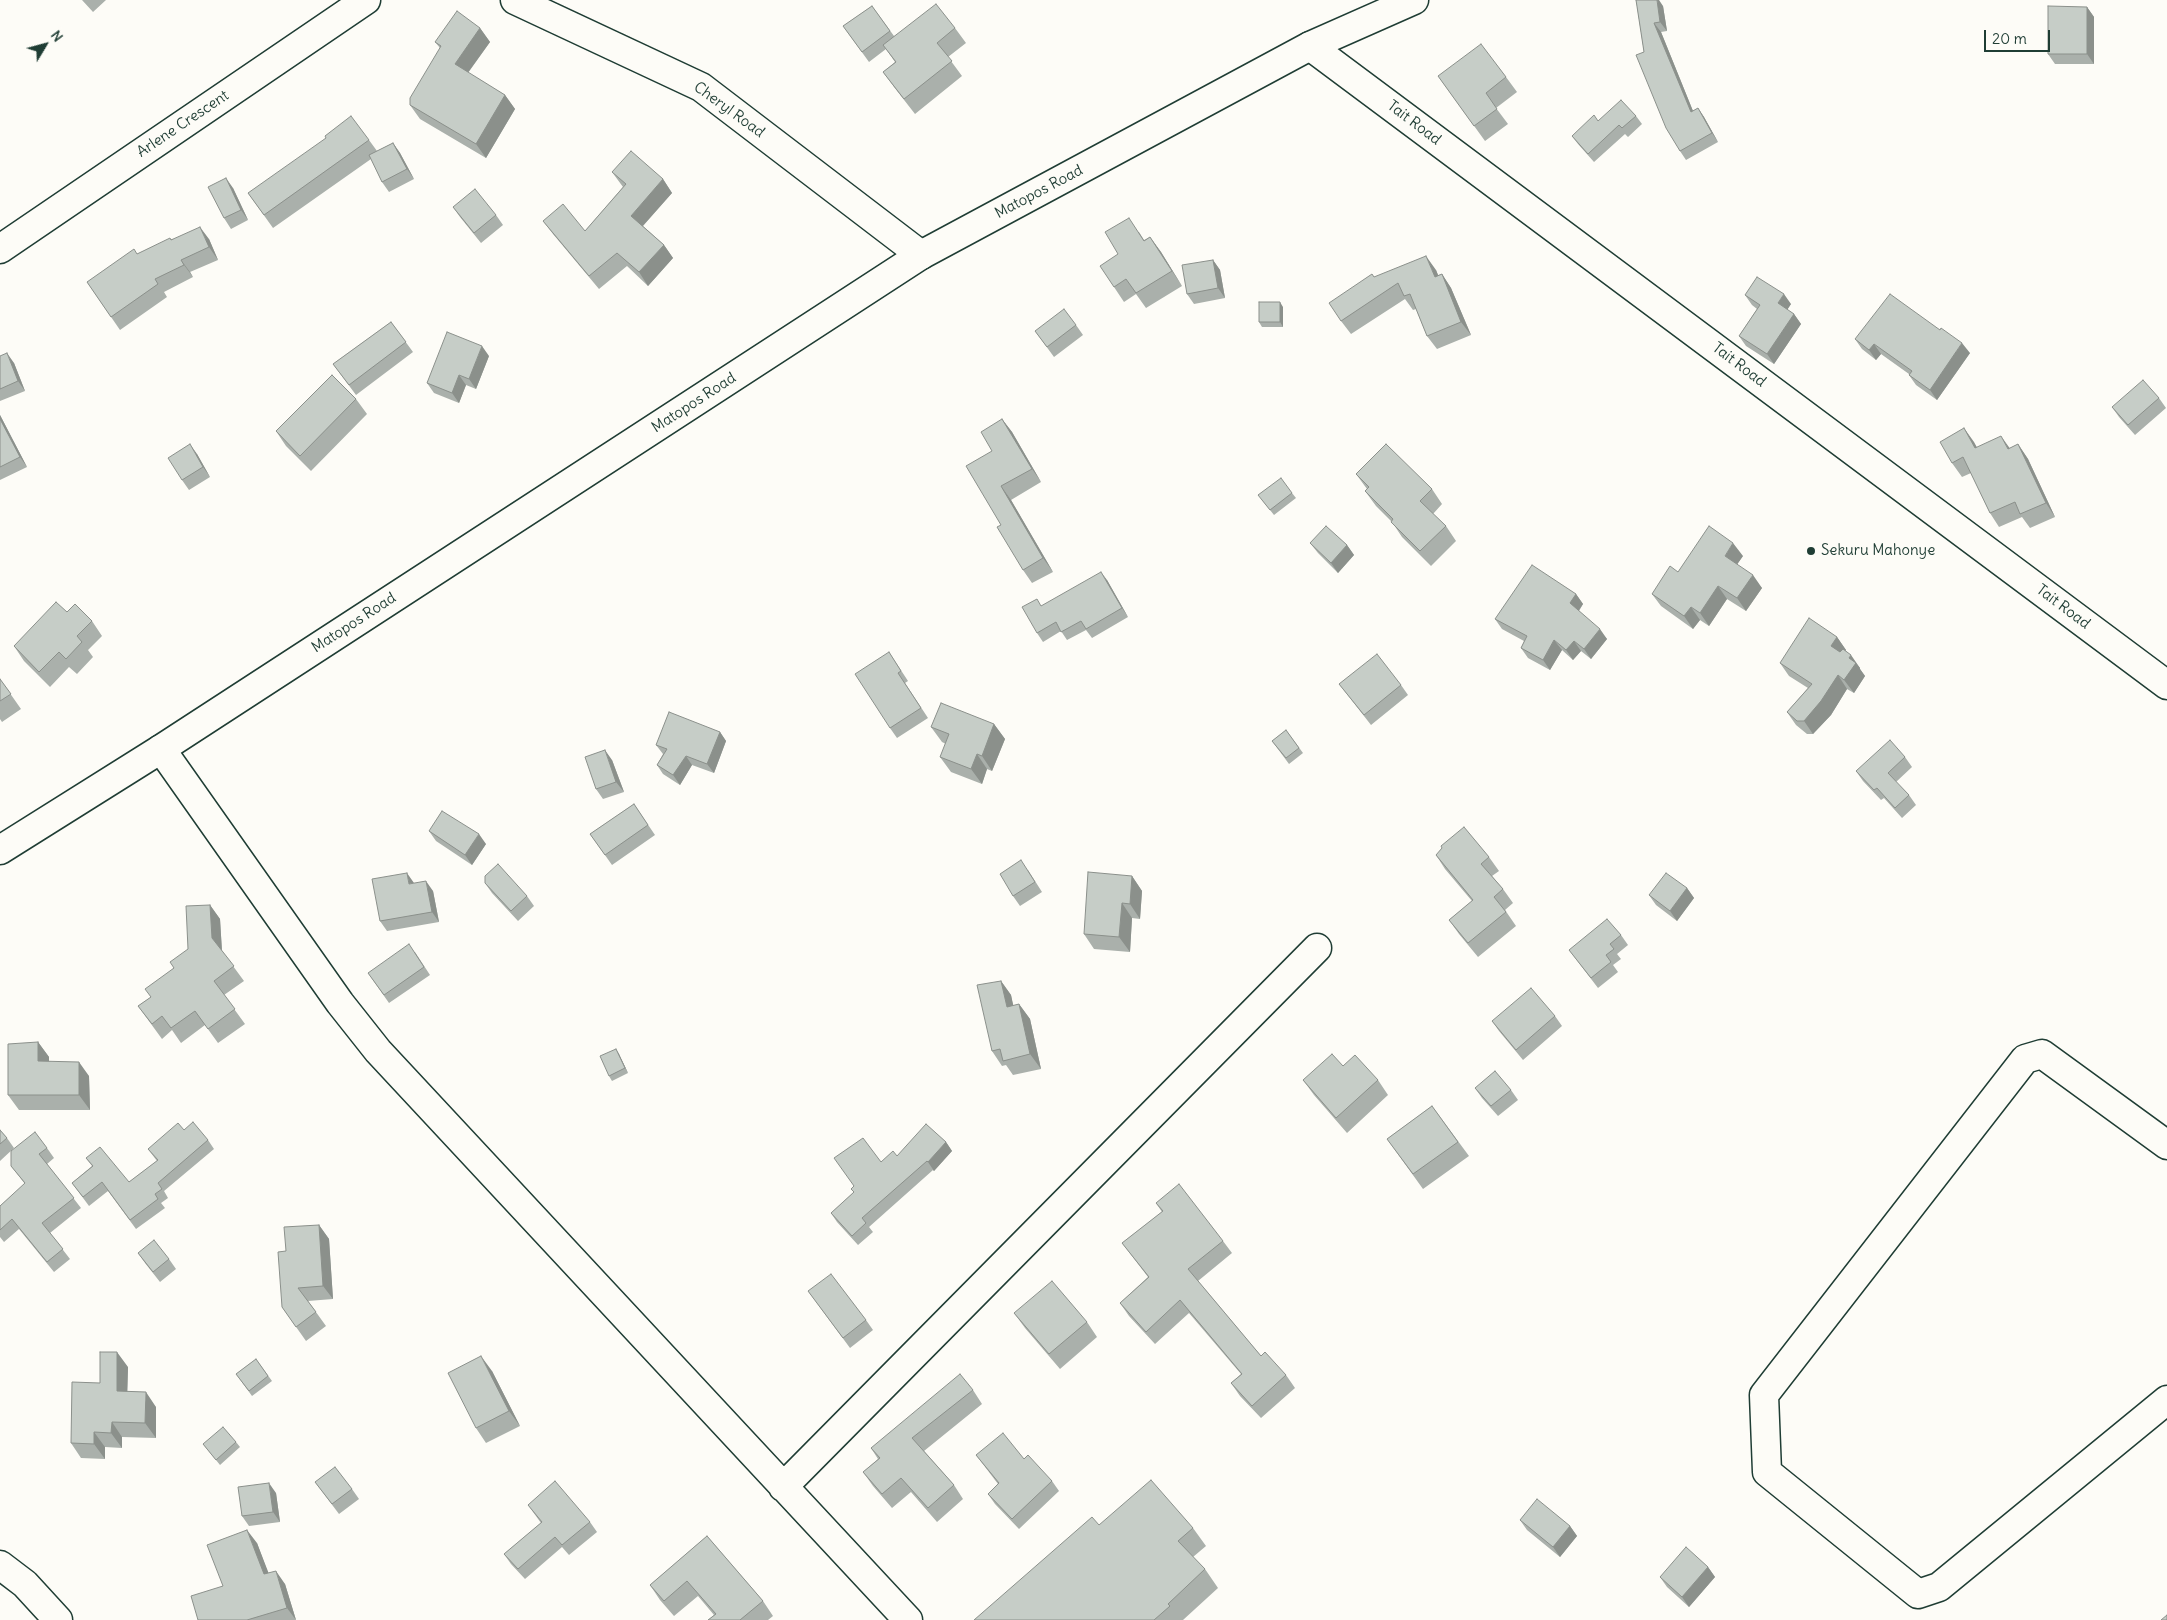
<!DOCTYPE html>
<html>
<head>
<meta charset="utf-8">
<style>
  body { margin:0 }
  #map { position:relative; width:2167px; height:1620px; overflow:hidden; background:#fdfcf7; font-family:Delius,sans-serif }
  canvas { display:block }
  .north { position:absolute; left:20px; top:20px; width:50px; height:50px; -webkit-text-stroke:4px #fdfcf7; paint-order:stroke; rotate:53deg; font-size:14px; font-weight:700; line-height:20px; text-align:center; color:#1f3d34 }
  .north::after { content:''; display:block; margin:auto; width:18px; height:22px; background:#1f3d34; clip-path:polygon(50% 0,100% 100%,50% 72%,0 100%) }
  .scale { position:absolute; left:1984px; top:30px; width:66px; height:22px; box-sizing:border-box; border:2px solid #1f3d34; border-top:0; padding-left:6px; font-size:15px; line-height:18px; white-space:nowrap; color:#1f3d34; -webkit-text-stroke:4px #fdfcf7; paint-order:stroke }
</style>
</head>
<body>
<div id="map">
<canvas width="2167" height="1620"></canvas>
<div class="north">N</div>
<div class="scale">20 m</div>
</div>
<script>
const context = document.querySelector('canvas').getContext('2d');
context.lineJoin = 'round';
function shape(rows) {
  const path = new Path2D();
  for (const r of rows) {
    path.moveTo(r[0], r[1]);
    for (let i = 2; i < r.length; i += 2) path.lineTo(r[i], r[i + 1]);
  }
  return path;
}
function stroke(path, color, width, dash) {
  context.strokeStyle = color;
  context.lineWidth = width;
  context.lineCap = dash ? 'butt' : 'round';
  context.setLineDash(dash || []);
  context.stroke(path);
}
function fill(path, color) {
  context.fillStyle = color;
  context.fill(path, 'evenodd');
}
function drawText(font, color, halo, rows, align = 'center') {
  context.font = font + ' Delius,sans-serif';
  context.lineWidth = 4;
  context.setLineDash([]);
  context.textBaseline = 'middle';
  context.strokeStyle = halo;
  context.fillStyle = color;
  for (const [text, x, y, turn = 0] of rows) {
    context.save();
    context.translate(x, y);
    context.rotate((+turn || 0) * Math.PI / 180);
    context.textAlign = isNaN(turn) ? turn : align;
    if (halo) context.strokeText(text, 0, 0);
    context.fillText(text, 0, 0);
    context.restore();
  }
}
const minor = shape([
  [515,0,701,87,921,255],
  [1310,46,2167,685],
  [0,249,366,0],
  [161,749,340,1003,378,1051,908,1620],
  [2167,1145,2042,1054,2025,1059,1764,1395,1767,1472,1918,1594,1939,1587,2167,1400],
  [783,1487,1317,948],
  [0,1565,25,1584,58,1620]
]);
const major = shape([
  [0,850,161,749,921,255,1310,46,1414,0]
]);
const wall = shape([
  [82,0,106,0,93,12],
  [1636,0,1663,6,1667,31,1661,32,1693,111,1698,108,1704,117,1718,142,1686,160,1680,151,1644,52],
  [872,6,894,36,955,28,966,43,948,57,962,76,915,114,894,87,883,72,895,62,886,49,869,62,843,26],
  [2087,7,2094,17,2094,64,2055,64,2048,54],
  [480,28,490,42,468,73,505,95,515,109,486,158,420,119,410,105,440,48,435,42],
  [1438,76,1506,77,1517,92,1496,108,1508,124,1485,141],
  [1636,116,1642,124,1628,137,1625,134,1594,162,1578,144,1572,136,1598,121],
  [369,140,377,151,393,143,400,153,414,179,389,192,382,182,371,159,273,228,248,193],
  [612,172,663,179,672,193,643,226,664,245,673,258,648,286,627,266,599,289,553,234,543,221,585,231,623,187],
  [233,188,248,220,231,229,224,218],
  [453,207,496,215,503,225,481,243,460,217],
  [1139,232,1144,240,1150,237,1161,252,1182,286,1146,308,1136,294,1124,302,1114,287,1118,254],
  [171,239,209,239,218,260,190,272,193,277,164,292,167,297,120,330,87,282,137,254],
  [1213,260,1220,270,1225,298,1194,304,1187,294],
  [1436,270,1438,275,1442,274,1451,288,1471,335,1437,349,1427,336,1416,309,1413,310,1405,299,1351,334,1341,321,1375,277],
  [1745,295,1791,304,1787,310,1794,314,1801,324,1774,364,1746,346,1739,336,1757,309,1752,305],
  [1283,307,1283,327,1262,327,1259,322],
  [391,322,413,352,356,395,333,364],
  [1076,325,1083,335,1054,357,1035,331],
  [1855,339,1970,353,1937,400,1916,385,1909,375,1909,374,1881,354,1876,360,1862,349],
  [0,356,14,363,25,391,0,401],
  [489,356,476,389,466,385,459,403,434,393,427,383],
  [2159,398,2166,408,2135,435,2119,417,2112,407],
  [356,399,367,414,311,471,286,446,276,431],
  [0,415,27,467,0,480],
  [1002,419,1012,432,1041,482,1011,500,1053,572,1032,583,1023,570,1001,525,992,451],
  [1964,428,1976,447,2010,448,2018,444,2028,459,2055,517,2030,528,2022,517,1999,527,1990,513,1971,473,1962,477,1952,463],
  [197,454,210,477,189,490,182,480],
  [1356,474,1432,489,1442,504,1433,514,1446,526,1456,541,1431,566,1402,537,1392,522,1376,506,1365,491,1367,489],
  [1292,493,1296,498,1274,515,1262,500],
  [1310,543,1347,545,1354,555,1338,573,1318,553],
  [1743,556,1737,564,1762,588,1746,611,1727,599,1709,626,1700,620,1693,629,1661,606,1652,594,1678,572],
  [1107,580,1128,617,1092,638,1086,630,1067,640,1061,631,1043,642,1037,633,1042,606],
  [1576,594,1583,604,1579,611,1607,639,1591,659,1581,651,1573,660,1562,650,1550,670,1528,658,1521,648,1524,641,1502,629,1495,619],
  [67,612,92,621,102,636,88,650,93,657,77,674,69,667,50,687,24,661,14,646],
  [1837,637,1846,650,1846,651,1860,668,1860,669,1865,676,1854,693,1847,689,1831,715,1813,734,1807,734,1796,725,1787,712,1808,688,1789,676,1780,663],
  [889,652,908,681,905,683,928,718,897,738,890,728],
  [0,679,21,709,2,722,0,719],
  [1339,684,1401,685,1408,695,1371,725],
  [994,724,1005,739,992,771,987,769,982,784,951,772,940,757,946,744,942,742,931,727],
  [1286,730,1303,753,1289,764,1272,741],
  [720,732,726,741,714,773,692,765,680,785,663,774,657,765,663,754,656,745],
  [1905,757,1912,767,1896,782,1909,795,1916,805,1902,818,1884,798,1881,800,1863,781,1856,771],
  [612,760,624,792,603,799,596,789],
  [634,804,655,835,612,865,590,834],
  [429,831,486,844,472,865,436,841],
  [1436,855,1489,857,1499,871,1492,876,1503,889,1513,903,1505,910,1516,926,1478,957,1459,934,1449,920,1472,901,1445,869],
  [1028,870,1042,892,1020,906,1013,896],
  [1132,876,1142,891,1140,919,1132,918,1130,952,1094,949,1084,934],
  [415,883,433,891,439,922,387,931,380,921],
  [485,883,527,896,534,906,518,921,492,893],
  [1687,888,1694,898,1677,921,1656,905,1649,895],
  [210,905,220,919,222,951,244,981,224,995,245,1024,218,1043,205,1025,181,1043,172,1030,162,1039,138,1006,151,997,188,949],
  [1621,935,1628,945,1617,954,1621,959,1613,965,1618,972,1598,988,1569,950],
  [415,952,430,975,389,1003,368,973],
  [1001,981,1011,995,1013,1006,1019,1004,1030,1019,1041,1069,1013,1075,1006,1065,1002,1066,992,1051],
  [1555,1016,1562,1026,1523,1060,1499,1031,1492,1021],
  [38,1042,49,1057,49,1061,89,1076,90,1110,19,1110,8,1095],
  [616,1049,619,1054,628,1073,612,1081,609,1076],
  [1343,1066,1378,1080,1388,1095,1347,1133,1314,1095,1303,1080],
  [1475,1088,1511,1090,1518,1100,1498,1116,1482,1098],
  [1432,1106,1469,1156,1423,1189,1387,1139],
  [0,1130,7,1138,14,1148,0,1161],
  [184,1130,208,1140,214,1149,164,1191,168,1198,161,1203,165,1208,136,1229,108,1191,89,1206,72,1183,92,1166,86,1158,129,1182,157,1161,148,1149],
  [946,1142,952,1151,934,1171,933,1170,869,1227,873,1232,858,1245,837,1222,831,1213,854,1192,851,1189,881,1162,897,1156],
  [47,1148,54,1158,47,1164,81,1208,50,1233,70,1259,54,1272,19,1229,4,1242,0,1237,0,1206,25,1184,11,1166],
  [1156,1203,1223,1241,1232,1253,1198,1281,1261,1356,1286,1375,1295,1388,1261,1418,1240,1396,1231,1383,1241,1374,1189,1313,1155,1344,1129,1316,1120,1303,1148,1277,1122,1243,1162,1212],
  [319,1225,329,1239,333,1299,308,1301,326,1326,306,1341,282,1307,286,1251],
  [138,1253,169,1259,176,1269,160,1282,145,1263],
  [808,1291,866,1320,873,1330,850,1348],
  [1014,1313,1087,1322,1097,1337,1060,1369,1025,1328],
  [256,1359,272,1381,252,1396,236,1374],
  [128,1367,127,1392,156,1407,156,1438,122,1437,122,1448,105,1447,105,1459,81,1458,71,1443,100,1383],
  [492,1371,520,1426,486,1443,476,1428],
  [973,1390,982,1404,924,1451,954,1485,963,1499,937,1522,911,1492,892,1508,873,1486,863,1472,878,1459,871,1448],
  [236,1442,240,1447,220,1465,203,1444],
  [976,1455,1024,1459,1052,1481,1059,1491,1019,1529,995,1504,988,1494,998,1484],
  [315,1482,352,1489,359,1499,339,1514],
  [276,1493,280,1522,249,1526,242,1516],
  [528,1505,590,1522,597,1532,569,1555,562,1547,525,1579,511,1564,504,1554,541,1523],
  [1520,1520,1570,1526,1577,1536,1560,1557,1527,1530],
  [1099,1525,1193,1528,1206,1546,1193,1557,1205,1569,1218,1588,1183,1620,974,1620],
  [707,1536,763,1601,773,1616,768,1620,708,1620,714,1615,698,1596,674,1616,660,1600,650,1585],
  [257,1543,268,1573,285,1584,296,1620,198,1620],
  [1708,1567,1715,1577,1689,1607,1667,1587,1660,1577]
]);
const shadedWall = shape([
  [1657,0,1659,0,1663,6,1667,31,1660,22],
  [2087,7,2094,17,2094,64,2087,54],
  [1654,23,1661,32,1697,121,1691,112],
  [480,28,490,42,464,78,455,64],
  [505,95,515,109,486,158,476,144],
  [1698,108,1704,117,1718,142,1712,133],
  [393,143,400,153,414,179,407,169],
  [226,178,233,188,248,220,241,210],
  [663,179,672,193,640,229,631,216],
  [200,227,209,239,218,260,209,247],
  [1150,237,1161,252,1182,286,1172,271],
  [664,245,673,258,648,286,639,272],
  [1426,256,1436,270,1444,290,1435,277],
  [181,260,190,272,193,277,184,265],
  [1213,260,1220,270,1225,298,1218,288],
  [1442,274,1451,288,1471,335,1461,322],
  [1784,294,1791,304,1785,313,1778,303],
  [1280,302,1283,307,1283,327,1280,322],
  [1794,314,1801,324,1774,364,1767,354],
  [1962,343,1970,353,1937,400,1930,390],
  [1874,344,1881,354,1876,360,1869,350],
  [482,346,489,356,476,389,469,379],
  [7,353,14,363,25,391,18,381],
  [459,375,466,385,459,403,452,393],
  [0,415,27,467,20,457,0,419],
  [1002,419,1012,432,1041,482,1032,469],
  [1964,428,1974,442,1985,462,1975,448],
  [2001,436,2011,450,2008,449],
  [190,444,197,454,210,477,203,467],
  [2018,444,2028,459,2055,517,2046,503],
  [1001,486,1011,500,1053,572,1043,558],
  [1733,543,1743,556,1734,569,1725,556],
  [1347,545,1354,555,1338,573,1331,563],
  [1101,572,1107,580,1128,617,1122,608],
  [1753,575,1762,588,1746,611,1737,598],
  [1718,586,1727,599,1709,626,1700,613],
  [1576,594,1583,604,1577,613,1570,603],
  [1691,607,1700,620,1693,629,1684,616],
  [1600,629,1607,639,1591,659,1584,649],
  [1837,637,1846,650,1840,660,1831,646],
  [1554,640,1562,650,1550,670,1543,660],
  [1574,641,1581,651,1573,660,1566,650],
  [1851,655,1860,668,1860,669,1865,676,1854,693,1844,680,1849,658],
  [1838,675,1847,689,1831,715,1813,734,1804,721],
  [994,724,1005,739,992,771,982,756],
  [720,732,726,741,714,773,707,764],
  [605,750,612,760,624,792,616,782],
  [977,754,987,769,982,784,971,769],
  [686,756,692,765,680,785,673,775],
  [479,834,486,844,472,865,465,855],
  [407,873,414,883,409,884],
  [1132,876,1142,891,1140,919,1130,904],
  [426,881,433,891,439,922,432,912],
  [1687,888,1694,898,1677,921,1670,911],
  [1122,903,1132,918,1130,952,1119,937],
  [210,905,220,919,222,952,212,938],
  [1001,981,1011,995,1017,1022,1007,1007],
  [1019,1004,1030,1019,1041,1069,1030,1054],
  [38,1042,49,1057,49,1076,38,1061],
  [616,1049,619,1054,628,1073,625,1068],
  [79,1062,89,1076,90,1110,79,1095],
  [946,1142,952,1151,934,1171,928,1162],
  [319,1225,329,1239,333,1299,323,1286],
  [117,1352,128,1367,127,1406,117,1391],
  [481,1356,492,1371,520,1426,509,1411],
  [146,1392,156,1407,156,1438,145,1423],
  [112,1422,122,1437,122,1448,111,1433],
  [94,1432,105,1447,105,1459,94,1444],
  [269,1483,276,1493,280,1522,273,1512],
  [1570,1526,1577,1536,1560,1557,1553,1547],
  [247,1530,257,1543,274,1587,264,1574],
  [1708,1567,1715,1577,1689,1607,1682,1597],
  [276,1571,285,1584,296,1620,287,1608]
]);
const building = shape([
  [1636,0,1657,0,1660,22,1654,23,1691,112,1698,108,1712,133,1680,151,1666,128,1636,55,1644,52,1636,0],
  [936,4,955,28,937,43,952,61,904,99,883,72,896,62,883,45,936,4],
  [872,6,890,31,862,52,843,26,872,6],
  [2048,6,2087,7,2087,54,2048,54,2048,6],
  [457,11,480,28,455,64,505,95,476,144,410,105,410,98,441,46,435,42,457,11],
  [1481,44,1506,77,1486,93,1497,109,1474,126,1438,76,1481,44],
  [1621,100,1636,116,1622,128,1619,125,1588,154,1572,136,1594,115,1598,121,1621,100],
  [351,116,369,140,264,215,248,193,326,138,325,136,351,116],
  [393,143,407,169,382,182,369,155,393,143],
  [631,151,663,179,631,216,664,245,639,272,617,253,589,276,543,221,563,204,585,231,626,184,612,172,631,151],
  [226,178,241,210,224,218,208,187,226,178],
  [475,189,496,215,474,233,453,207,475,189],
  [1129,218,1144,241,1150,237,1172,271,1136,293,1126,279,1114,287,1100,266,1118,254,1105,232,1129,218],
  [200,227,209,247,181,260,184,265,155,279,158,284,111,317,87,282,134,249,137,254,170,238,171,240,200,227],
  [1426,256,1435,277,1442,274,1461,322,1427,336,1410,294,1404,296,1398,283,1341,321,1329,303,1372,274,1374,277,1426,256],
  [1213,260,1218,288,1187,294,1182,265,1213,260],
  [1757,277,1784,294,1778,303,1794,314,1767,354,1739,336,1760,305,1745,295,1757,277],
  [1890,294,1940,330,1941,328,1962,343,1930,390,1909,375,1912,371,1874,344,1869,350,1855,339,1890,294],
  [1259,302,1280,302,1280,322,1259,322,1259,302],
  [1064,309,1076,325,1047,347,1035,331,1064,309],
  [391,322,406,342,349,385,333,364,391,322],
  [447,332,482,346,469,379,459,375,452,393,427,383,447,332],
  [7,353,18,381,0,389,0,356,7,353],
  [332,375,356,399,300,456,276,431,332,375],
  [2143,380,2159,398,2128,425,2112,407,2143,380],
  [0,419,20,457,0,467,0,419],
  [1002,419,1032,469,1001,486,1043,558,1023,570,997,527,1001,525,966,466,992,451,981,432,1002,419],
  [1964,428,1975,448,2001,436,2008,449,2018,444,2046,503,2020,514,2015,502,1990,513,1963,457,1952,463,1940,442,1964,428],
  [190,444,203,467,182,480,168,458,190,444],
  [1386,444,1432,489,1420,501,1446,526,1420,551,1391,522,1393,519,1365,491,1369,487,1356,474,1386,444],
  [1281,478,1292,493,1270,510,1258,495,1281,478],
  [1326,526,1347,545,1331,563,1310,543,1326,526],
  [1709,526,1733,543,1725,556,1753,575,1737,598,1718,586,1700,613,1691,607,1684,616,1652,594,1670,566,1678,572,1709,526],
  [1532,565,1576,594,1570,603,1600,629,1584,649,1574,641,1566,650,1554,640,1543,660,1521,648,1527,636,1495,619,1532,565],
  [1101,572,1122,608,1086,629,1081,621,1061,632,1056,622,1037,633,1022,607,1037,599,1041,606,1101,572],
  [56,602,67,612,75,604,92,621,77,636,82,642,66,659,59,652,39,672,14,646,56,602],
  [1809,618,1837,637,1831,646,1840,652,1843,649,1851,655,1849,658,1856,663,1844,680,1838,675,1821,701,1804,721,1797,721,1787,712,1812,684,1780,663,1809,618],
  [889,652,901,671,898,673,921,708,890,728,855,674,889,652],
  [1377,654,1401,685,1364,715,1339,684,1377,654],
  [0,679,11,694,0,701,0,679],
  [941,703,994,724,982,756,977,754,971,769,940,757,949,734,931,727,941,703],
  [669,712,720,732,707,764,686,756,673,775,657,765,667,749,656,745,669,712],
  [1286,730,1299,748,1286,758,1272,741,1286,730],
  [1890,740,1905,757,1888,773,1909,795,1895,808,1877,788,1874,790,1856,771,1890,740],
  [605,750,616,782,596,789,585,757,605,750],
  [634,804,648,825,605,855,590,834,634,804],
  [442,811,479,834,465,855,429,831,442,811],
  [1464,827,1489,857,1481,864,1503,889,1494,897,1506,912,1468,943,1449,920,1473,900,1436,855,1442,848,1441,846,1464,827],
  [1021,860,1035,882,1013,896,1000,874,1021,860],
  [498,864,527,896,511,911,485,883,485,876,498,864],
  [1088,872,1132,876,1130,904,1122,903,1119,937,1084,934,1088,872],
  [407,873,409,884,426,881,432,912,380,921,372,879,407,873],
  [1666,873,1687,888,1670,911,1649,895,1666,873],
  [210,905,212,938,234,966,214,981,235,1009,208,1029,195,1011,171,1028,162,1016,152,1024,138,1006,151,997,145,989,174,968,170,962,188,949,186,906,210,905],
  [1607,919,1621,935,1610,944,1614,949,1606,955,1611,962,1591,978,1569,950,1607,919],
  [409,944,424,967,384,995,368,973,409,944],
  [1001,981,1007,1007,1019,1004,1030,1054,1003,1061,1000,1049,992,1051,977,985,1001,981],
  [1531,988,1555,1016,1516,1050,1492,1021,1531,988],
  [38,1042,38,1061,79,1062,79,1095,8,1095,8,1044,38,1042],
  [616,1049,625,1068,609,1076,600,1056,616,1049],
  [1332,1054,1343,1066,1355,1055,1378,1080,1336,1118,1303,1080,1332,1054],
  [1495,1071,1511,1090,1491,1106,1475,1088,1495,1071],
  [1432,1106,1458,1142,1413,1174,1387,1139,1432,1106],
  [193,1122,208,1140,158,1183,162,1189,155,1194,158,1199,130,1220,102,1182,83,1197,72,1183,93,1166,86,1158,100,1147,129,1182,158,1160,148,1149,178,1123,184,1130,193,1122],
  [926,1124,946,1142,928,1162,927,1161,862,1218,866,1223,852,1236,831,1213,854,1192,851,1189,854,1186,834,1158,863,1138,881,1162,893,1151,897,1156,926,1124],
  [0,1130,7,1138,0,1144,0,1130],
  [35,1132,47,1148,39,1154,74,1198,42,1223,63,1249,47,1262,12,1219,0,1230,0,1206,25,1183,11,1166,11,1151,35,1132],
  [1179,1184,1223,1241,1188,1269,1261,1356,1265,1352,1286,1375,1252,1406,1231,1383,1242,1374,1180,1300,1146,1332,1120,1303,1149,1277,1122,1243,1163,1211,1156,1203,1179,1184],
  [319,1225,323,1286,298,1288,316,1312,296,1327,282,1307,278,1252,286,1251,284,1227,319,1225],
  [154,1240,169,1259,153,1272,138,1253,154,1240],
  [831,1274,866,1320,843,1338,808,1291,831,1274],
  [1052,1281,1087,1322,1049,1354,1014,1313,1052,1281],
  [100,1352,117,1352,117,1391,146,1392,145,1423,112,1422,111,1433,94,1432,94,1444,71,1443,72,1382,100,1383,100,1352],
  [481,1356,509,1411,476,1428,448,1373,481,1356],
  [256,1359,268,1376,249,1391,236,1374,256,1359],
  [960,1374,973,1390,912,1438,954,1485,928,1508,901,1478,882,1494,863,1472,880,1458,871,1448,960,1374],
  [223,1427,236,1442,216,1460,203,1444,223,1427],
  [1003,1433,1024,1459,1028,1455,1052,1481,1012,1519,988,1494,999,1483,976,1455,1003,1433],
  [335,1467,352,1489,332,1504,315,1482,335,1467],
  [1151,1480,1193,1528,1178,1541,1205,1569,1168,1604,1170,1606,1154,1620,974,1620,1092,1517,1099,1525,1151,1480],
  [555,1481,590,1522,562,1545,555,1537,518,1569,504,1554,542,1522,528,1505,555,1481],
  [269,1483,273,1512,242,1516,238,1487,269,1483],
  [1537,1499,1570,1526,1553,1547,1520,1520,1537,1499],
  [247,1530,264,1574,276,1571,287,1608,247,1620,198,1620,191,1596,223,1586,207,1545,247,1530],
  [707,1536,763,1601,740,1620,708,1620,716,1614,687,1581,664,1601,650,1585,707,1536],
  [1686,1547,1708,1567,1682,1597,1660,1577,1686,1547],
  [2167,1615,2167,1620,2161,1620,2167,1615]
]);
const markers = [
  [1811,551,5,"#1f3d34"]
];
const streetNames = [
  ["Cheryl Road",729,110,36],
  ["Tait Road",1414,123,37],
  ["Arlene Crescent",183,124,-34],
  ["Matopos Road",1039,192,-28],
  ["Tait Road",1739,365,37],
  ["Matopos Road",694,403,-33],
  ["Tait Road",2063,607,37],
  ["Matopos Road",354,623,-33]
];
const poiNames = [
  ["Sekuru Mahonye",1821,551]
];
stroke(minor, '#1f3d34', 31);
stroke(major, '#1f3d34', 31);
stroke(minor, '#fdfcf7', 28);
stroke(major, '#fdfcf7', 28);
fill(wall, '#aab0ab');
fill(shadedWall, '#8b908b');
fill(building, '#c6cdc7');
stroke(building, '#8b908b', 1);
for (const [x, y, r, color] of markers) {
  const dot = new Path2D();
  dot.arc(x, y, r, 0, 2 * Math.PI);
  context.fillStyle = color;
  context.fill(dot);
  stroke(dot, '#fdfcf7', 2);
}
drawText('15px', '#1f3d34', '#fdfcf7', streetNames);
drawText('15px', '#1f3d34', '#fdfcf7', poiNames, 'left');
</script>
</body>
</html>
